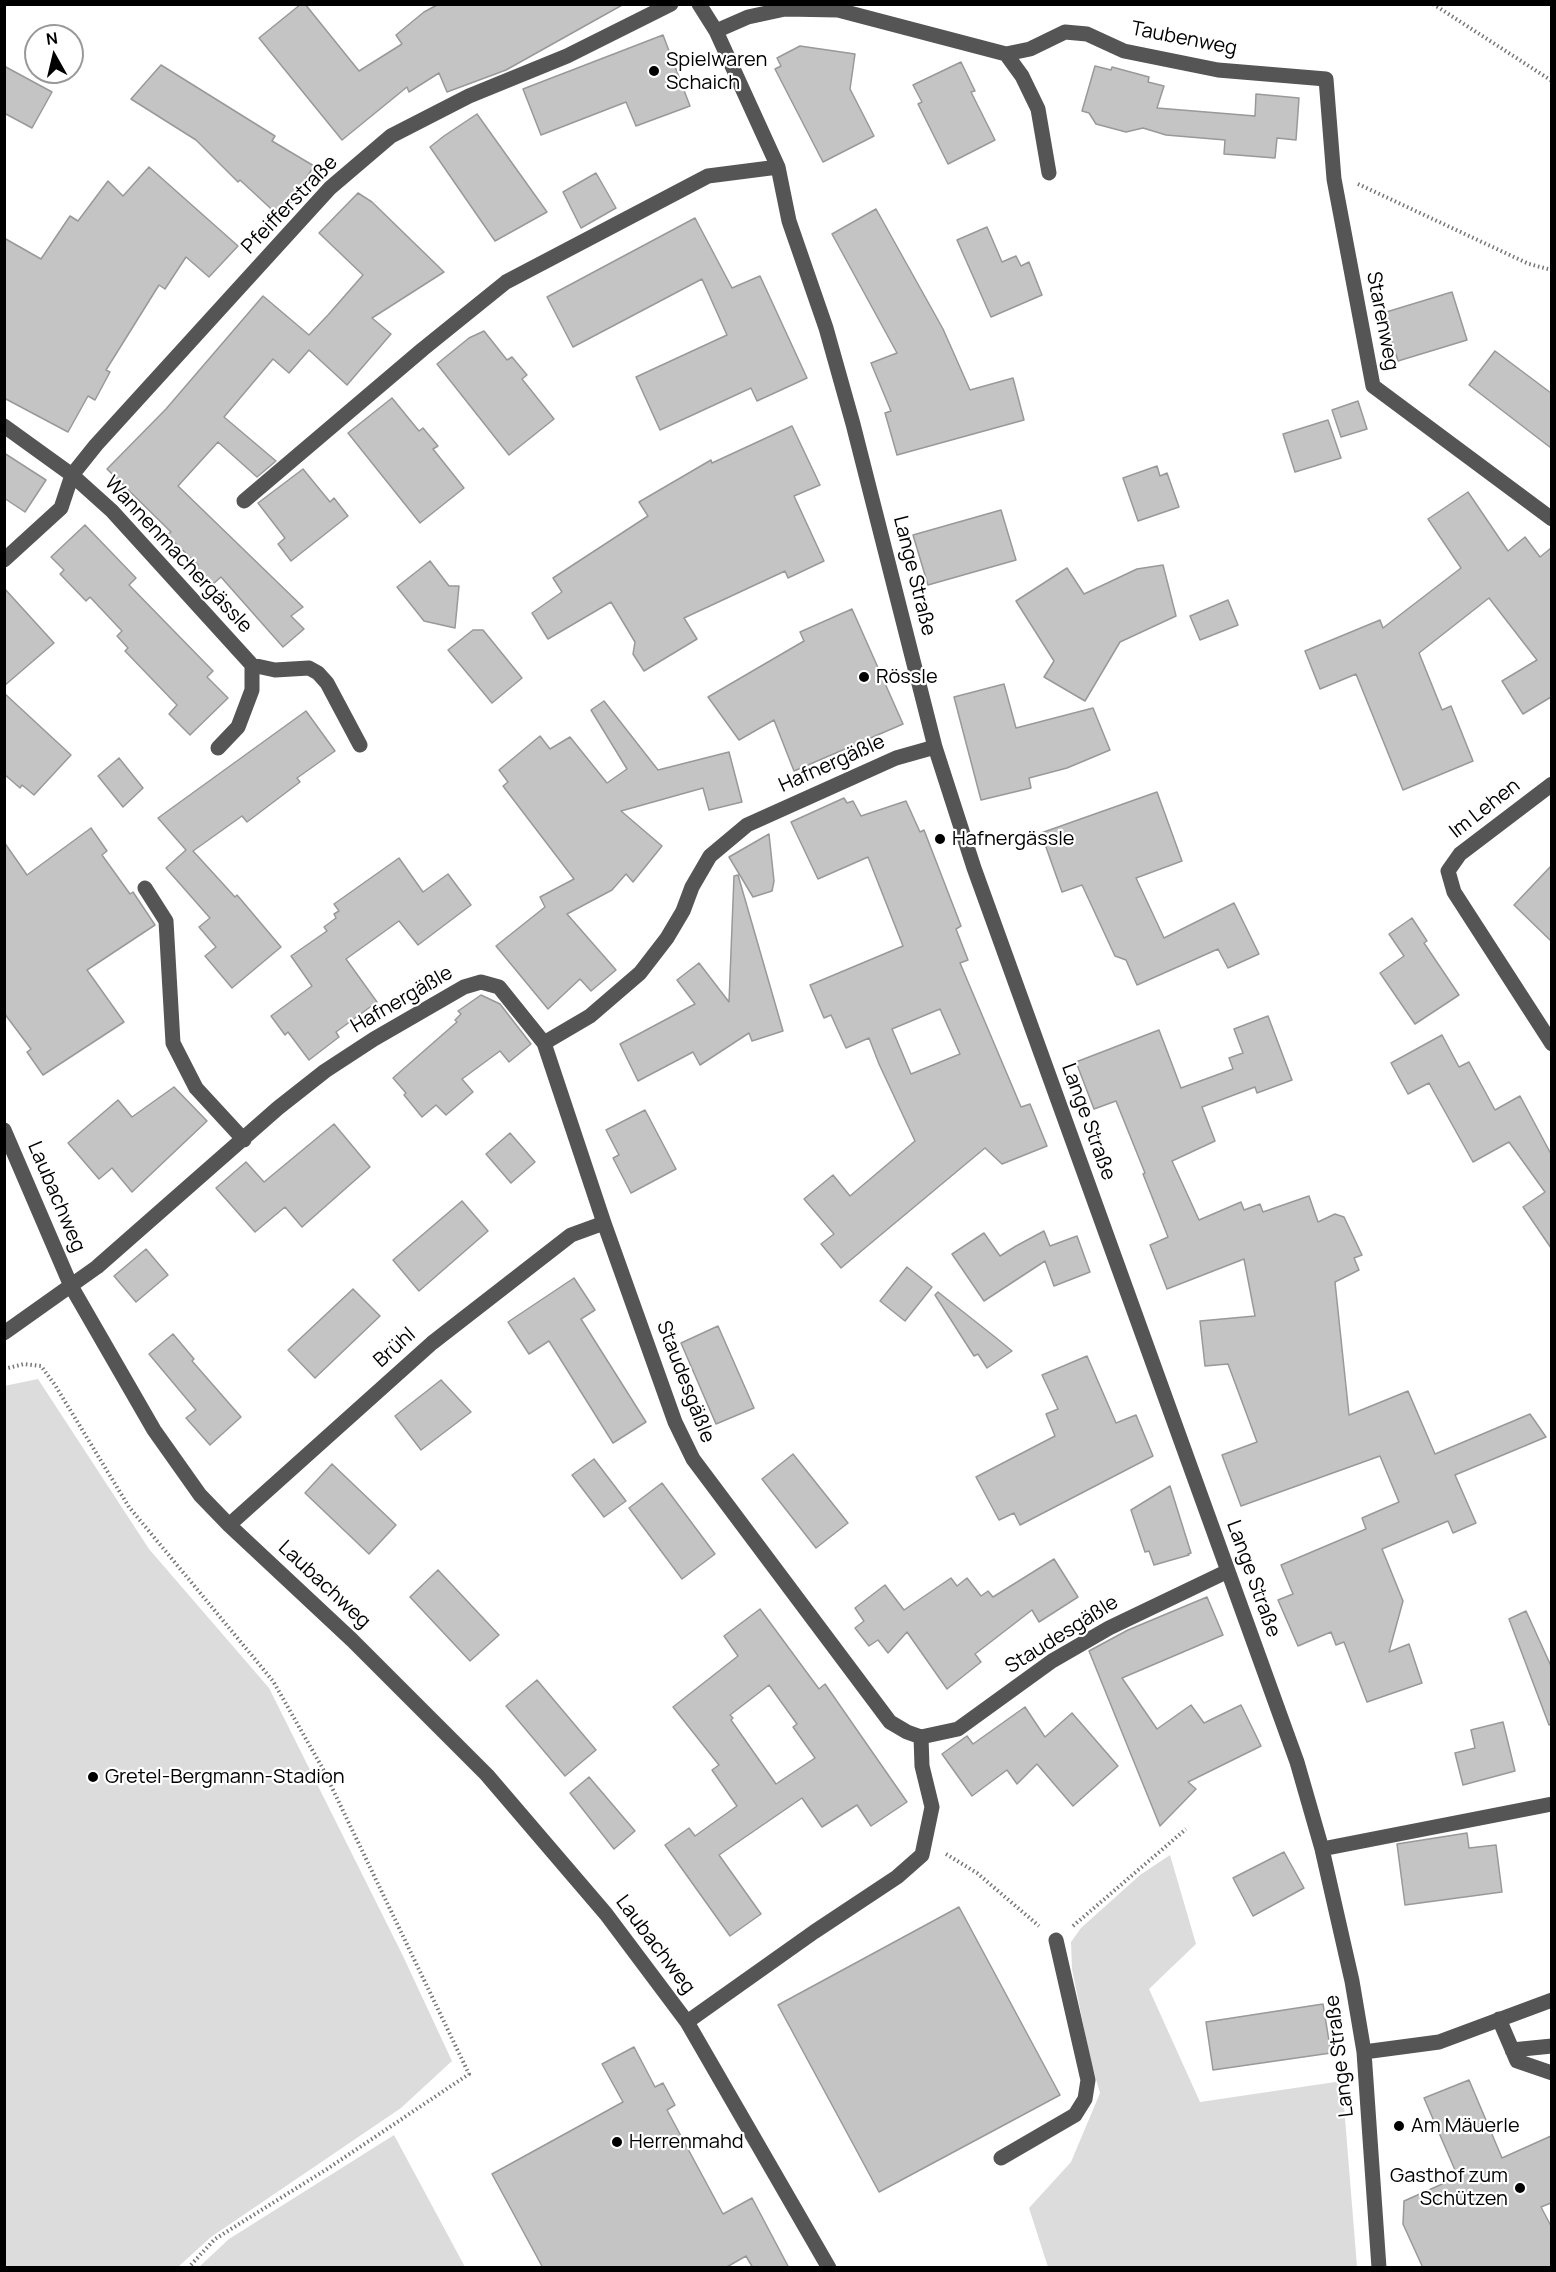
<!DOCTYPE html>
<html>
<head>
<meta charset="utf-8">
<style>
  body { margin:0 }
  #map { position:relative; width:1556px; height:2272px; overflow:hidden; background:#fff; font-family:Manrope,sans-serif }
  canvas { display:block }
  .frame { position:absolute; inset:0; border:6px solid #000; pointer-events:none }
  .north { position:absolute; left:24px; top:24px; width:60px; height:60px; box-sizing:border-box; background:#fff; border:2px solid #999; border-radius:50%; rotate:352deg; font-size:16px; font-weight:700; line-height:24px; text-align:center; color:#000 }
  .north::after { content:''; display:block; margin:auto; width:21px; height:27px; background:#000; clip-path:polygon(50% 0,100% 100%,50% 72%,0 100%) }
</style>
</head>
<body>
<div id="map">
<canvas width="1556" height="2272"></canvas>
<div class="frame"></div>
<div class="north">N</div>
</div>
<script>
const context = document.querySelector('canvas').getContext('2d');
context.lineJoin = 'round';
function fill(path, color) {
  context.fillStyle = color;
  context.fill(path, 'evenodd');
}
function shape(rows) {
  const path = new Path2D();
  for (const r of rows) {
    path.moveTo(r[0], r[1]);
    for (let i = 2; i < r.length; i += 2) path.lineTo(r[i], r[i + 1]);
  }
  return path;
}
function stroke(path, color, width, dash) {
  context.strokeStyle = color;
  context.lineWidth = width;
  context.lineCap = dash ? 'butt' : 'round';
  context.setLineDash(dash || []);
  context.stroke(path);
}
function drawText(font, color, halo, rows, align = 'center') {
  context.font = font + ' Manrope,sans-serif';
  context.lineWidth = 4.5;
  context.setLineDash([]);
  context.textBaseline = 'middle';
  context.strokeStyle = halo;
  context.fillStyle = color;
  for (const [text, x, y, turn = 0] of rows) {
    context.save();
    context.translate(x, y);
    context.rotate((+turn || 0) * Math.PI / 180);
    context.textAlign = isNaN(turn) ? turn : align;
    if (halo) context.strokeText(text, 0, 0);
    context.fillText(text, 0, 0);
    context.restore();
  }
}
const green = shape([
  [38,1379,149,1549,269,1688,403,1956,452,2061,401,2108,211,2237,178,2267,5,2267,4,1386],
  [1170,1855,1196,1944,1149,1989,1200,2102,1342,2081,1357,2267,1048,2267,1029,2208,1071,2162,1100,2093,1090,2058,1072,1969,1071,1942,1081,1928,1140,1875],
  [394,2135,465,2267,199,2267,229,2239]
]);
const building = shape([
  [301,4,305,4,359,71,402,44,396,35,424,12,439,4,624,4,506,70,447,92,439,73,409,92,407,87,342,140,259,38,301,4],
  [663,35,690,106,636,126,626,102,541,135,523,89,663,35],
  [800,46,855,54,850,89,874,136,823,162,775,69,781,66,777,58,800,46],
  [961,62,975,91,971,92,995,140,948,164,918,104,922,102,913,85,961,62],
  [161,65,275,136,272,141,314,166,281,218,240,180,238,182,196,140,131,99,161,65],
  [4,66,52,92,32,128,4,113,4,66],
  [1095,66,1111,70,1112,67,1149,77,1148,82,1164,86,1157,108,1255,116,1256,94,1299,98,1296,140,1277,138,1275,158,1224,154,1225,140,1166,135,1143,128,1126,132,1096,124,1089,113,1082,111,1095,66],
  [477,114,547,212,495,241,430,147,444,136,477,114],
  [149,167,238,246,209,277,186,257,165,289,159,285,106,370,110,372,95,400,88,396,68,432,4,398,4,238,41,259,70,216,78,221,108,181,123,196,149,167],
  [596,173,616,208,581,228,563,192,596,173],
  [358,193,372,202,444,272,372,318,391,334,347,385,309,350,289,373,273,359,224,417,276,461,257,477,218,442,178,486,303,607,291,616,304,629,283,647,221,577,212,585,195,568,198,565,167,535,171,532,107,469,166,409,263,296,309,335,328,315,363,275,319,233,358,193],
  [876,209,943,329,970,390,1013,378,1024,420,897,455,885,413,891,411,871,363,897,353,832,234,876,209],
  [695,218,732,288,760,276,807,378,757,401,751,388,660,430,636,377,727,335,702,279,573,347,547,297,695,218],
  [987,227,1002,262,1016,256,1021,266,1029,262,1042,295,991,317,957,240,987,227],
  [1452,292,1467,340,1398,361,1383,313,1452,292],
  [484,331,507,360,512,357,527,375,522,379,554,419,509,455,437,364,469,338,484,331],
  [1495,351,1551,393,1551,448,1469,385,1495,351],
  [392,398,419,431,423,428,438,446,433,449,464,488,420,523,348,433,392,398],
  [1358,401,1367,429,1341,437,1332,410,1358,401],
  [1328,420,1341,458,1295,472,1283,434,1328,420],
  [792,426,820,485,794,496,824,561,788,578,785,571,684,618,697,639,644,671,633,654,635,642,611,602,548,639,532,613,562,592,553,578,648,516,639,502,711,460,712,463,792,426],
  [4,453,46,480,25,512,4,498,4,453],
  [1157,466,1160,476,1167,473,1179,507,1138,521,1123,478,1157,466],
  [303,469,330,502,334,498,348,516,291,561,278,544,285,538,258,503,303,469],
  [1468,492,1508,551,1525,537,1540,557,1551,548,1551,697,1523,714,1502,681,1537,660,1489,598,1419,653,1442,710,1451,706,1473,761,1403,790,1356,674,1320,689,1305,651,1380,620,1383,628,1461,568,1428,519,1468,492],
  [1001,510,1016,560,928,585,913,535,1001,510],
  [85,525,136,578,129,585,213,671,207,677,228,698,190,735,169,714,177,705,125,651,128,648,117,636,122,631,90,597,86,601,60,574,64,570,51,557,85,525],
  [430,561,449,586,459,586,455,628,424,621,397,587,430,561],
  [1163,565,1176,616,1120,642,1085,701,1044,677,1054,661,1016,601,1067,568,1084,594,1137,569,1163,565],
  [4,588,54,643,4,686,4,588],
  [1228,600,1238,625,1200,640,1190,616,1228,600],
  [852,609,903,724,794,771,774,720,739,740,708,697,804,641,800,632,852,609],
  [473,630,483,630,522,678,492,703,448,650,473,630],
  [1004,684,1016,728,1093,708,1110,750,1067,768,1029,778,1031,788,981,800,954,697,1004,684],
  [4,693,71,755,34,795,22,785,20,788,4,774,4,693],
  [604,701,658,770,729,752,742,802,709,810,703,788,621,811,662,846,633,882,626,874,612,890,567,914,616,970,591,991,580,979,548,1009,496,946,545,907,540,897,574,879,503,786,508,782,499,770,540,736,550,749,570,737,607,783,627,769,591,710,604,701],
  [306,711,335,751,297,778,300,782,247,822,242,816,193,851,235,897,237,895,281,947,232,988,205,956,216,947,199,927,210,918,166,868,186,850,158,818,306,711],
  [119,758,143,788,123,807,98,776,119,758],
  [1157,792,1182,861,1136,878,1164,938,1234,903,1259,954,1228,968,1218,949,1137,985,1126,960,1115,956,1082,885,1062,892,1041,833,1157,792],
  [844,798,847,803,853,801,861,816,906,801,920,832,924,830,961,926,956,929,968,960,960,963,1021,1107,1030,1104,1047,1146,1002,1164,985,1148,841,1268,821,1244,834,1234,804,1199,833,1175,850,1196,915,1141,879,1064,869,1038,846,1048,831,1015,824,1018,810,985,903,946,868,857,818,879,791,822,844,798],
  [940,1009,960,1054,911,1074,892,1029,940,1009],
  [91,828,107,851,102,855,130,894,133,892,155,925,87,970,124,1022,43,1075,27,1052,31,1049,4,1013,4,842,27,875,91,828],
  [769,834,774,881,772,891,753,897,729,857,769,834],
  [399,858,423,892,448,874,471,905,418,945,399,921,346,959,377,1002,336,1032,339,1037,309,1060,288,1032,285,1035,271,1016,312,986,291,956,327,931,324,927,336,918,334,914,339,911,334,904,399,858],
  [1551,866,1551,941,1514,905,1551,866],
  [738,875,783,1031,752,1041,749,1033,700,1065,693,1052,638,1081,620,1044,695,1004,677,980,699,963,729,1002,734,876,738,875],
  [1412,918,1427,941,1424,943,1459,995,1415,1024,1380,973,1404,956,1389,934,1412,918],
  [481,995,500,1004,531,1044,509,1062,500,1051,462,1079,473,1092,446,1115,436,1105,422,1117,404,1095,406,1093,393,1078,457,1022,455,1020,461,1014,458,1011,481,995],
  [1268,1016,1292,1080,1257,1093,1255,1087,1202,1107,1215,1141,1172,1161,1199,1220,1241,1202,1244,1210,1260,1204,1263,1212,1309,1196,1318,1222,1335,1214,1344,1217,1362,1255,1354,1258,1359,1270,1335,1282,1349,1415,1408,1391,1435,1454,1530,1414,1546,1437,1455,1475,1476,1523,1453,1533,1448,1521,1382,1549,1403,1601,1389,1652,1409,1644,1422,1683,1367,1702,1344,1642,1336,1645,1331,1632,1298,1646,1278,1600,1293,1594,1281,1565,1366,1529,1362,1518,1399,1502,1380,1456,1241,1506,1222,1455,1257,1442,1228,1364,1205,1366,1200,1321,1255,1316,1244,1259,1167,1289,1150,1245,1168,1237,1143,1174,1145,1173,1116,1101,1094,1109,1076,1062,1159,1030,1181,1088,1233,1069,1229,1058,1243,1053,1234,1029,1268,1016],
  [1442,1035,1459,1067,1469,1062,1495,1110,1520,1096,1551,1154,1551,1248,1523,1207,1545,1192,1509,1142,1473,1162,1429,1083,1408,1094,1391,1063,1442,1035],
  [174,1087,207,1121,132,1192,112,1168,99,1179,68,1143,118,1100,132,1117,174,1087],
  [645,1110,676,1169,631,1193,613,1158,619,1155,606,1130,645,1110],
  [334,1124,370,1167,302,1227,285,1207,255,1232,216,1188,246,1162,264,1182,334,1124],
  [510,1133,535,1162,511,1183,486,1154,510,1133],
  [462,1201,488,1231,419,1291,393,1260,462,1201],
  [1044,1231,1050,1246,1077,1236,1090,1272,1054,1286,1045,1261,984,1301,952,1254,984,1233,1000,1256,1016,1246,1044,1231],
  [146,1249,168,1275,136,1302,114,1276,146,1249],
  [907,1267,932,1287,905,1321,880,1301,907,1267],
  [574,1278,595,1310,581,1319,646,1422,613,1443,549,1341,529,1354,508,1322,574,1278],
  [353,1289,380,1316,315,1378,288,1350,353,1289],
  [938,1292,995,1337,1012,1351,987,1368,978,1354,974,1356,935,1295,938,1292],
  [718,1326,754,1408,716,1424,681,1343,718,1326],
  [173,1334,194,1359,192,1361,241,1417,210,1445,186,1418,196,1410,149,1354,173,1334],
  [1087,1356,1116,1423,1136,1415,1153,1456,1020,1525,1014,1513,999,1520,976,1477,1055,1436,1046,1414,1058,1409,1042,1375,1087,1356],
  [441,1380,471,1412,421,1450,395,1416,441,1380],
  [793,1454,848,1523,816,1548,762,1479,793,1454],
  [594,1459,626,1501,604,1517,572,1475,594,1459],
  [332,1464,396,1525,369,1554,305,1493,332,1464],
  [662,1483,715,1554,682,1579,629,1508,662,1483],
  [1170,1486,1191,1553,1188,1554,1189,1555,1154,1565,1149,1551,1145,1552,1131,1510,1170,1486],
  [1054,1559,1078,1597,1039,1622,1032,1610,975,1654,981,1662,947,1689,907,1632,888,1653,878,1640,869,1646,855,1628,864,1621,855,1608,885,1585,904,1610,951,1578,957,1586,967,1578,981,1596,988,1591,993,1597,1054,1559],
  [438,1570,499,1635,470,1661,410,1597,438,1570],
  [1207,1597,1223,1635,1122,1678,1157,1729,1191,1705,1204,1723,1241,1705,1261,1746,1188,1782,1196,1789,1160,1826,1089,1651,1128,1630,1207,1597],
  [760,1609,819,1689,825,1684,907,1802,871,1826,857,1805,822,1827,802,1798,719,1855,761,1914,730,1936,665,1845,689,1828,695,1836,737,1806,712,1770,719,1765,673,1707,738,1656,724,1636,760,1609],
  [769,1685,797,1724,793,1727,815,1758,776,1784,731,1720,733,1718,730,1715,769,1685],
  [1526,1611,1551,1666,1551,1724,1549,1725,1509,1619,1526,1611],
  [537,1680,596,1750,565,1776,506,1706,537,1680],
  [1025,1707,1045,1737,1072,1713,1118,1766,1073,1806,1037,1764,1017,1784,1007,1770,972,1796,942,1754,967,1736,973,1744,1025,1707],
  [1503,1722,1515,1771,1463,1785,1455,1753,1475,1748,1471,1730,1503,1722],
  [589,1777,635,1831,614,1849,570,1793,589,1777],
  [1467,1833,1469,1848,1496,1845,1502,1892,1405,1905,1397,1844,1467,1833],
  [1284,1852,1304,1888,1253,1916,1233,1878,1284,1852],
  [959,1907,1060,2095,879,2192,778,2005,959,1907],
  [1323,2004,1331,2053,1213,2070,1206,2022,1323,2004],
  [634,2047,655,2087,663,2083,675,2105,667,2110,723,2214,752,2198,789,2268,753,2268,746,2256,725,2268,543,2268,492,2174,623,2102,602,2064,634,2047],
  [1469,2080,1502,2158,1551,2136,1551,2203,1541,2207,1551,2226,1551,2268,1423,2268,1403,2224,1404,2201,1458,2177,1424,2098,1469,2080]
]);
const path = shape([
  [1433,4,1552,81],
  [1358,184,1529,264,1552,270],
  [4,1369,24,1364,41,1366,55,1385,129,1507,273,1681,323,1769,469,2074,327,2169,215,2239,188,2268],
  [946,1854,977,1873,1039,1926],
  [1073,1926,1186,1829]
]);
const minor = shape([
  [699,4,716,31,778,167,789,221,826,328,853,424,935,747,974,868,1297,1762,1322,1849,1352,1981,1364,2052,1379,2268],
  [716,31,748,17,785,9,838,10,1006,54,1030,49,1065,32,1087,34,1124,51,1218,70,1326,79,1334,179,1373,386,1552,519],
  [1006,54,1022,76,1038,109,1049,173],
  [4,426,72,475,96,445,330,188,391,136,469,96,567,56,671,4],
  [244,501,423,349,506,282,708,176,778,167],
  [4,560,61,508,72,475,112,511,252,665,275,670,309,668,318,673,327,683,360,745],
  [218,748,238,727,252,690,252,665],
  [1552,784,1460,854,1448,871,1454,892,1552,1044],
  [145,888,166,921,173,1043,196,1088,244,1140],
  [544,1043,604,1223,675,1422,693,1459,890,1722,907,1732,921,1737,958,1729,1052,1661,1109,1628,1228,1571],
  [4,1130,71,1286,154,1430,200,1495,229,1525,352,1640,487,1775,606,1914,687,2022,829,2268],
  [4,1333,97,1267,278,1108,325,1071,374,1039,464,987,481,982,499,987,544,1043,590,1016,640,973,667,938,683,911,692,887,710,856,747,825,896,758,935,747],
  [229,1525,432,1343,571,1235,604,1223],
  [1322,1849,1552,1804],
  [1499,2019,1517,2061,1552,2073],
  [687,2022,814,1932,897,1877,922,1855,932,1807,922,1766,921,1737],
  [1512,2050,1552,2046],
  [1364,2052,1439,2042,1552,2000],
  [1001,2158,1075,2115,1085,2099,1088,2080,1056,1940]
]);
const markers = [
  [654,71,6,"#000"],
  [864,677,6,"#000"],
  [940,839,6,"#000"],
  [93,1777,6,"#000"],
  [1399,2126,6,"#000"],
  [617,2142,6,"#000"],
  [1520,2188,6,"#000"]
];
const streetNames = [
  ["Taubenweg",1184,39,11],
  ["Pfeifferstraße",290,205,-46],
  ["Starenweg",1382,321,79],
  ["Wannenmachergässle",178,555,47],
  ["Lange Straße",914,576,76],
  ["Hafnergäßle",832,764,-24],
  ["Im Lehen",1485,809,-38],
  ["Hafnergäßle",402,1000,-30],
  ["Lange Straße",1088,1122,70],
  ["Laubachweg",56,1197,67],
  ["Brühl",395,1348,-42],
  ["Staudesgäßle",685,1382,69],
  ["Lange Straße",1253,1579,70],
  ["Laubachweg",324,1585,43],
  ["Staudesgäßle",1062,1635,-32],
  ["Laubachweg",655,1945,53],
  ["Lange Straße",1340,2056,-97]
];
const poiNames = [
  ["Spielwaren",666,60],
  ["Schaich",666,83],
  ["Rössle",876,677],
  ["Hafnergässle",952,839],
  ["Gretel-Bergmann-Stadion",105,1777],
  ["Am Mäuerle",1411,2126],
  ["Herrenmahd",629,2142],
  ["Gasthof zum",1508,2176,"right"],
  ["Schützen",1508,2199,"right"]
];
fill(green, '#dcdcdc');
fill(building, '#c4c4c4');
stroke(building, '#999', 1.5);
stroke(path, '#777', 4, [1.5, 3]);
stroke(minor, '#555', 15);
for (const [x, y, r, color] of markers) {
  const dot = new Path2D();
  dot.arc(x, y, r, 0, 2 * Math.PI);
  context.fillStyle = color;
  context.fill(dot);
  stroke(dot, '#fff', 2);
}
drawText('20px', '#000', '#fff', streetNames);
drawText('20px', '#000', '#fff', poiNames, 'left');
</script>
</body>
</html>
